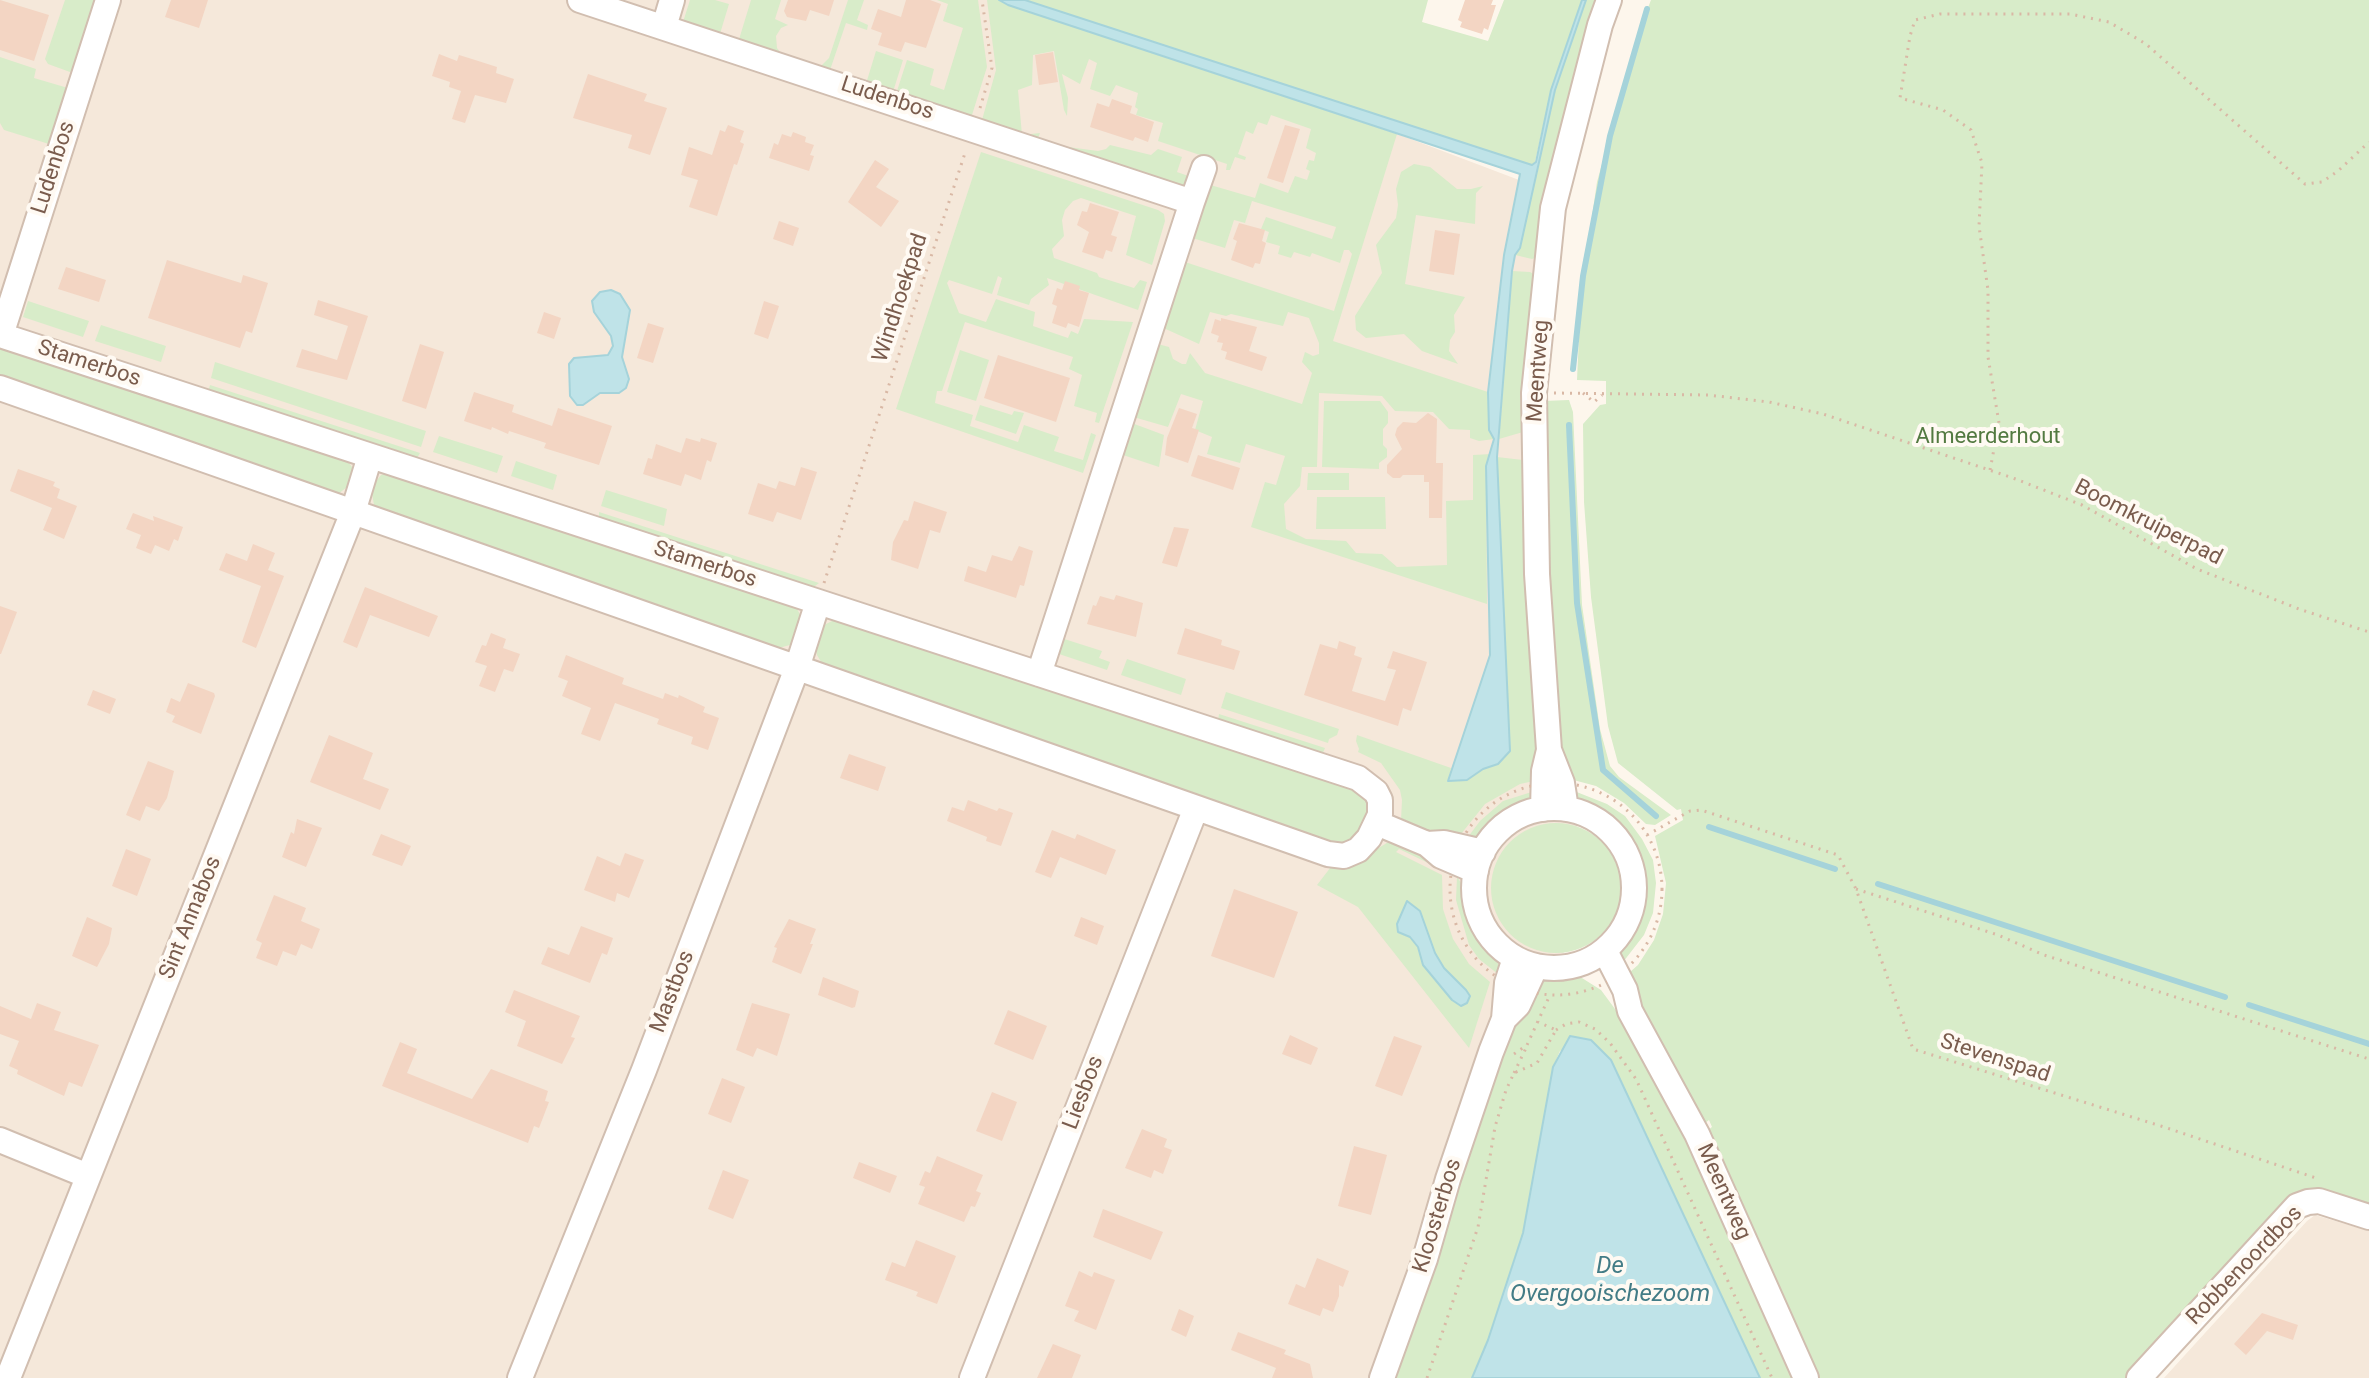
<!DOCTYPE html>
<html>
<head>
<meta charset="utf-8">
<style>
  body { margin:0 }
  canvas { display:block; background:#fdf6ec }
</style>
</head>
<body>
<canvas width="2369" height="1378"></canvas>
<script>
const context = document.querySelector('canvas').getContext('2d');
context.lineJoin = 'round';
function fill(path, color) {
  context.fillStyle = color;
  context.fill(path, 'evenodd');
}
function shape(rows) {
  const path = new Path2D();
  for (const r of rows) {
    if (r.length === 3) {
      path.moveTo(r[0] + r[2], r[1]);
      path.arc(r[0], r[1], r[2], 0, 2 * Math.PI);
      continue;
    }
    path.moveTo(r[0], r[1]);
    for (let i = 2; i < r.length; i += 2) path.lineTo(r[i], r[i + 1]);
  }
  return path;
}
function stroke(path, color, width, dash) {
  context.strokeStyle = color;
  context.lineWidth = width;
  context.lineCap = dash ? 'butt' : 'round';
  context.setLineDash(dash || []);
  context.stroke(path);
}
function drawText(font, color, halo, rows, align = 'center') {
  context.font = font + ' Roboto,sans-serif';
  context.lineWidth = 8;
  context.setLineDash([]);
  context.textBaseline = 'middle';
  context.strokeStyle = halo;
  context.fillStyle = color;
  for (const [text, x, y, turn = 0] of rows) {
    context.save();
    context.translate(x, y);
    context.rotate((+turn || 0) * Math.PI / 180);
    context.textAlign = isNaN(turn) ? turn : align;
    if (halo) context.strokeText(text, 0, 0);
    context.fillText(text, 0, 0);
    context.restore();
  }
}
const residential = shape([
  [0,0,1044,0,1556,194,1547,326,1545,433,1563,714,1584,883,1521,1098,1409,1378,0,1378],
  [2315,1215,2369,1231,2369,1378,2164,1378,2307,1221]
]);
const green = shape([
  [65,0,97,0,75,69,70,72,48,64,45,59],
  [690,0,715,0,729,4,719,37,683,22],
  [751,0,781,0,775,19,788,25,781,28,776,36,777,48,780,52,804,61,802,67,737,46],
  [848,0,864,0,857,20,868,25,867,30,846,23,828,76,812,72,815,64,821,66,829,58],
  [937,0,978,0,987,67,972,115,967,120,895,97,907,60,934,69,930,85,944,90,963,28,943,21,948,4],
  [987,0,999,0,1008,5,1397,134,1333,341,1488,392,1489,430,1494,439,1479,441,1470,438,1470,430,1449,429,1433,412,1395,411,1382,396,1319,393,1317,467,1302,467,1300,486,1284,504,1286,529,1306,539,1346,541,1356,553,1382,554,1397,567,1447,565,1446,501,1473,500,1473,455,1492,454,1486,466,1487,604,1251,527,1265,482,1276,485,1285,456,1246,444,1240,463,1207,454,1212,437,1195,430,1203,401,1181,394,1168,427,1130,416,1154,343,1169,347,1173,359,1182,364,1186,364,1190,353,1205,373,1302,404,1312,373,1302,362,1305,352,1313,356,1319,354,1319,343,1309,318,1288,312,1283,326,1231,314,1226,316,1210,312,1199,344,1159,326,1182,261,1334,311,1352,254,1349,250,1344,250,1340,263,1312,253,1310,257,1294,252,1291,258,1278,254,1280,246,1266,242,1269,232,1261,229,1266,217,1332,239,1336,227,1252,201,1245,223,1234,220,1225,248,1189,237,1207,184,1255,198,1260,183,1288,193,1295,176,1307,180,1310,171,1306,169,1309,160,1314,161,1316,153,1306,148,1311,129,1271,115,1267,125,1258,122,1253,134,1246,131,1238,154,1246,157,1245,160,1235,157,1230,170,1226,170,1227,164,1158,141,1163,123,1136,115,1138,109,1135,107,1138,93,1116,85,1110,96,1090,89,1097,63,1089,59,1080,84,1062,74,1068,98,1067,116,1064,110,1054,51,1033,55,1032,85,1018,90,1022,135,1040,133,1036,143,1032,144,985,124,982,120,996,70],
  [1025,0,1428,0,1422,22,1488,41,1504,0,1582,0,1551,90,1535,162,1532,165],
  [1586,0,1603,0,1539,256,1532,259,1515,255,1520,248,1555,90],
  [1651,0,2369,0,2369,1211,2312,1193,2130,1378,1815,1378,1705,1132,1712,1127,1709,1120,1700,1127,1623,978,1638,965,1654,940,1663,914,1666,883,1655,836,1683,820,1681,809,1677,810,1618,763,1608,726,1591,597,1584,502,1583,424,1600,405,1606,404,1606,381,1577,380,1581,292,1597,182,1637,36],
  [876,51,903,60,892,95,865,87],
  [0,57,36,69,34,78,68,88,49,144,4,130,0,123],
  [1053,145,1098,151,1106,149,1110,145,1151,155,1158,149,1182,157,1177,172,1194,178,1181,190],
  [981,152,1158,210,1164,214,1165,221,1152,265,1126,255,1136,216,1081,198,1073,201,1065,210,1062,220,1064,236,1052,249,1054,258,1097,273,1099,277,1134,288,1140,280,1147,282,1138,310,1047,278,1049,285,1031,299,1029,305,997,295,1002,278,998,276,992,294,949,280,947,283,959,313,986,322,996,299,1035,312,1033,326,1068,338,1071,331,1078,334,1084,319,1133,322,1099,423,1095,422,1097,413,1074,406,1082,375,1069,369,1073,357,965,322,942,391,937,391,935,403,973,415,970,426,1018,442,1024,425,1059,437,1054,451,1083,460,1091,433,1096,435,1083,473,896,409],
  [1414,164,1430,167,1457,189,1471,189,1483,186,1476,193,1475,224,1416,215,1405,284,1465,297,1454,315,1455,332,1450,340,1449,351,1458,364,1422,351,1404,334,1366,338,1356,330,1355,316,1382,273,1376,245,1396,218,1398,205,1396,189,1401,172],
  [1512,271,1530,272,1536,276,1523,432,1499,439],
  [28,301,89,321,83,337,23,317],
  [101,325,166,346,161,362,95,341],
  [0,343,345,458,352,467,351,484,338,494,0,379],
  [960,350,989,360,976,401,947,392],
  [215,362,426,431,421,447,211,378],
  [210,385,420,453,416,460,207,396],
  [1569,400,1573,412,1582,605,1600,729,1610,766,1619,777,1671,815,1655,825,1646,824,1624,803,1596,786,1566,778,1561,767,1548,604,1543,401],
  [1324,401,1380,401,1388,412,1388,423,1383,429,1383,445,1387,449,1387,457,1379,463,1379,469,1322,467],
  [980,405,1012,415,1014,411,1024,413,1016,434,975,420],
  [1129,422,1164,435,1159,467,1117,453],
  [439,436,503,456,497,473,433,452],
  [1497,457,1523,460,1524,520,1538,672,1538,775,1534,781,1520,784,1485,804,1457,839,1429,832,1401,820,1402,800,1400,790,1381,763,1358,752,1359,749,1356,741,1357,735,1451,768,1448,781,1467,780,1483,769,1498,764,1505,631],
  [516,461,557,475,553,490,511,476],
  [390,472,792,600,802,618,798,637,790,645,771,650,380,511,374,505,371,488,381,475],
  [1308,473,1349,473,1349,490,1307,490],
  [606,490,667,509,664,526,601,506],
  [1317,497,1385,497,1386,529,1316,529],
  [599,512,819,583,811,589,599,519],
  [836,619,1356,785,1373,807,1360,836,1338,847,823,665,817,655,815,644,818,632,826,624],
  [1058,637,1102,651,1099,658,1110,662,1107,670,1053,652],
  [1127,659,1186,679,1181,695,1121,675],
  [1226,692,1339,729,1337,735,1329,739,1328,743,1221,708],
  [1219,714,1325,748,1322,755,1218,721],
  [1569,789,1607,804,1625,816,1642,839,1653,860,1656,883,1653,913,1644,935,1620,966,1618,956,1641,907,1638,868,1633,851,1621,833,1609,820,1574,800],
  [1538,790,1527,806,1477,840,1465,841,1480,821,1503,801],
  [1556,888,65],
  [1390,841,1446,864,1448,868,1447,872,1399,849,1396,852,1442,875,1443,909,1453,939,1469,964,1490,982,1469,1048,1358,907,1317,885,1334,863,1369,854],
  [1457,877,1467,891,1478,936,1496,958,1500,970,1498,974,1479,959,1469,945,1456,900],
  [1574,973,1601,990,1629,1028,1660,1078,1798,1378,1760,1378,1611,1060,1591,1040,1560,1051,1553,1067,1523,1233,1488,1340,1472,1378,1388,1378,1474,1117,1527,999,1534,987,1553,974]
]);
const water = shape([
  [999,0,1025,0,1532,165,1536,162,1551,90,1582,0,1586,0,1555,90,1520,248,1515,255,1512,271,1497,457,1510,751,1498,764,1483,769,1467,780,1448,781,1490,655,1486,466,1494,439,1489,430,1488,392,1504,255,1520,174,1008,5,999,0],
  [611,290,620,294,630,310,622,357,629,379,626,388,619,393,600,393,583,405,577,405,570,396,569,364,574,358,608,355,613,346,611,336,594,312,592,301,600,292,611,290],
  [1407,901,1420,911,1435,953,1444,968,1466,990,1470,996,1467,1003,1461,1006,1452,1000,1423,965,1418,947,1410,937,1398,932,1397,924,1407,901],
  [1570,1036,1591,1040,1611,1060,1760,1378,1472,1378,1488,1340,1523,1233,1553,1067,1570,1036]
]);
const stream = shape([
  [1573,369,1583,276,1610,136,1647,9],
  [1569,425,1577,603,1603,770,1656,816],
  [1709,827,1835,869],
  [1878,884,2225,997],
  [2249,1005,2369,1044]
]);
const building = shape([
  [0,0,49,15,34,61,0,50],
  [171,0,208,0,199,28,165,17],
  [788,0,834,0,829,16,810,10,806,21,787,17,784,11],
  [906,0,930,0,941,4,926,48,905,42,901,52,878,45,882,33,871,29,878,9,901,17],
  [1465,0,1493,0,1491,5,1496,5,1488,30,1484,28,1482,34,1460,27,1462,22,1458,20],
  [1053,52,1058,82,1039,85,1035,55],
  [439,54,457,61,459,55,472,59,497,67,496,73,514,79,506,103,475,95,465,123,452,119,461,91,449,87,450,82,432,76],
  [588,74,647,94,644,101,667,108,650,155,628,148,632,135,573,118],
  [1112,99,1132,106,1130,113,1154,122,1148,142,1135,137,1133,141,1090,127,1097,103,1109,107],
  [728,125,744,131,740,142,744,144,737,165,734,164,717,216,689,207,698,180,681,175,689,147,712,155,720,130,725,132],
  [1285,125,1300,129,1283,183,1267,178],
  [793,132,806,137,805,142,814,145,810,155,814,156,809,171,769,158,774,143,778,145,782,134,791,137],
  [875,160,889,169,876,187,899,201,881,227,848,202],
  [1090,203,1119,212,1111,235,1117,237,1112,252,1106,250,1103,259,1082,252,1089,232,1077,225,1082,211,1087,212],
  [779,221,799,228,793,246,773,239],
  [1239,223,1265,230,1262,241,1266,243,1260,264,1255,263,1253,268,1231,260,1237,241,1233,239],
  [1435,230,1460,234,1454,275,1429,271],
  [167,260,241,283,243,275,268,283,252,333,246,331,240,348,148,318],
  [66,267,106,280,99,302,58,289],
  [1065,281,1080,286,1079,290,1089,293,1079,327,1068,323,1066,328,1052,323,1057,306,1052,304,1057,288,1062,290],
  [318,300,368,316,347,380,296,367,302,349,337,360,348,326,314,315],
  [764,301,779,306,768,339,754,334],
  [544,312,561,318,554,339,537,333],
  [1221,318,1257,327,1249,351,1267,357,1262,371,1225,359,1227,352,1221,350,1223,343,1217,342,1219,336,1211,333,1215,319,1221,321],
  [648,323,664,328,653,363,637,358],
  [420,344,444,352,426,409,402,401],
  [998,355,1070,378,1056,422,984,398],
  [474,392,514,405,512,412,552,426,558,408,612,426,599,465,544,448,546,443,509,431,508,434,492,427,491,430,464,421],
  [1179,408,1197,414,1192,428,1199,430,1188,463,1165,455,1167,438],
  [1428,413,1437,419,1436,463,1443,463,1442,518,1429,518,1429,482,1424,482,1424,475,1403,475,1400,478,1393,478,1387,473,1387,465,1402,449,1395,435,1397,428,1403,422,1416,423],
  [686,438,700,442,701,438,717,443,711,462,707,460,701,480,685,474,681,486,643,474,648,458,652,459,656,444,681,453],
  [1198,455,1240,468,1233,490,1191,476],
  [801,467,817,472,801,520,777,512,773,522,748,514,758,483,776,489,779,481,795,486],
  [18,469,55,482,53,486,60,489,57,498,77,506,64,539,43,530,52,508,10,491],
  [914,501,947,512,940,533,930,530,918,569,891,560,893,542,904,520,908,521],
  [133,513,154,521,153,516,183,527,178,541,174,539,169,551,155,545,151,554,136,548,141,535,126,529],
  [1174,527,1189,529,1177,567,1162,563],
  [253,544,275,553,268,570,284,576,256,648,242,642,261,586,219,570,226,553,247,561],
  [1019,546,1033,551,1024,586,1020,585,1016,598,964,581,968,566,986,572,992,555,1012,561],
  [365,587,438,616,429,637,370,615,357,648,343,642],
  [1116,595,1143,603,1136,637,1087,624,1093,605,1096,606,1100,596,1114,600],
  [0,606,17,612,1,654,0,654],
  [1185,628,1222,640,1221,645,1240,651,1234,670,1177,654],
  [491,633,506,639,503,648,520,654,513,672,504,669,495,692,479,686,487,666,475,662,482,645,486,646],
  [1339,641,1356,647,1354,655,1362,658,1352,691,1385,701,1396,670,1387,668,1393,651,1427,662,1411,711,1403,708,1398,726,1304,695,1320,644,1337,649],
  [566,655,624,678,622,684,663,699,665,693,678,698,679,695,705,707,703,712,719,718,708,750,691,744,693,737,657,724,659,719,615,703,600,741,581,734,591,708,562,696,568,681,558,677],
  [188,683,214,693,215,696,201,734,172,722,175,716,166,712,171,698,180,702],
  [93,690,116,699,110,714,87,705],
  [329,735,373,753,363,779,389,789,380,810,310,782],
  [849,754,886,767,878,791,840,778],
  [148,761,174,771,167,798,159,811,146,806,140,821,126,815],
  [968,800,997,811,999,808,1013,813,1001,846,986,841,987,837,947,821,952,807,964,811],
  [297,819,322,828,306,867,282,857,291,832,294,834],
  [1052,830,1075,839,1077,834,1116,850,1106,875,1060,857,1051,878,1035,872],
  [381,834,411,846,402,866,372,855],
  [126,849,151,859,137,896,112,886],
  [625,853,644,860,629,898,617,893,615,902,584,890,597,856,620,866],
  [1234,889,1298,912,1274,978,1211,956],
  [274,895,306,908,301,921,320,929,312,949,301,944,296,956,283,951,277,966,256,958,262,943,256,940],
  [87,917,112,928,109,944,97,967,72,956],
  [1081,917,1104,926,1097,945,1074,936],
  [789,919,816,929,810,944,813,944,801,974,772,962,777,948,774,947],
  [581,926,613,938,607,955,602,953,590,983,541,964,548,947,569,955],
  [823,977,859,991,855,1007,852,1008,818,995],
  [514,990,580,1016,571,1037,575,1038,562,1064,517,1046,526,1021,505,1012],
  [37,1003,61,1012,54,1030,99,1045,82,1087,69,1082,64,1096,17,1074,18,1070,9,1066,19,1041,0,1034,0,1006,31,1019],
  [752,1003,790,1014,777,1056,757,1048,753,1057,736,1050],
  [1008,1010,1047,1026,1033,1060,994,1044],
  [1290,1035,1318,1048,1311,1065,1282,1054],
  [1394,1036,1422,1046,1402,1096,1375,1086],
  [400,1042,417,1049,407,1073,472,1099,491,1069,548,1091,545,1101,549,1102,539,1128,534,1126,528,1143,382,1086],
  [722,1078,745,1087,731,1123,708,1114],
  [992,1092,1017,1102,1002,1141,976,1131],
  [1142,1129,1167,1139,1164,1147,1172,1150,1163,1174,1154,1170,1151,1178,1125,1168],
  [1354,1146,1387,1155,1371,1215,1338,1206],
  [937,1156,983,1175,976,1191,981,1193,975,1207,971,1206,964,1222,918,1204,925,1187,919,1185,925,1171,930,1173],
  [859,1162,897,1176,890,1193,853,1178],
  [723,1170,749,1180,733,1219,708,1209],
  [1103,1209,1163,1232,1151,1260,1093,1237],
  [916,1240,956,1256,937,1304,916,1296,918,1292,885,1280,892,1262,905,1267],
  [1317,1258,1349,1271,1343,1287,1339,1285,1339,1296,1333,1312,1323,1308,1320,1316,1288,1304,1296,1284,1305,1288],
  [1079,1271,1092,1277,1094,1272,1115,1280,1096,1330,1074,1321,1079,1311,1065,1306],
  [1179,1309,1194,1316,1186,1337,1171,1330],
  [2262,1313,2298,1325,2293,1340,2267,1331,2246,1355,2234,1344],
  [1238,1332,1286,1350,1284,1354,1310,1364,1313,1378,1272,1378,1276,1368,1231,1350],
  [1053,1344,1081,1355,1072,1378,1037,1378]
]);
const path = shape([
  [980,108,992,68,982,0],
  [1554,393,1708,395,1769,402,1823,414,2013,478,2082,505,2197,569,2299,609,2369,632],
  [1583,393,1594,402,1602,395],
  [1990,470,1999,423,1988,357,1988,290,1979,226,1982,163,1971,130,1943,110,1900,98,1910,36,1915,20,1940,14,2070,14,2109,22,2146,44,2305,184,2322,182,2338,171,2369,142],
  [824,583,966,150],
  [1556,889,106],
  [1647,835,1690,811,1701,810,1838,855,1856,889,1913,1049,2164,1127,2316,1178],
  [1856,889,1998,935,2044,955,2369,1059],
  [1556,1030,1566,1024,1579,1022,1595,1029,1610,1043,1636,1079,1772,1378],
  [1514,1054,1527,1045,1550,995],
  [1514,1073,1526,1048],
  [1427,1378,1478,1227,1495,1127,1506,1090,1514,1073,1537,1063,1556,1030,1538,1022]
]);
const minor = shape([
  [580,0,1192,202,1039,674],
  [664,27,672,0],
  [1192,202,1204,168],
  [0,335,1358,778,1376,792,1380,800,1380,815,1369,838,1358,850,1344,856,1328,854,0,388],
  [1,335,108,0],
  [1549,750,1562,783,1566,809],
  [1554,888,80],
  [1543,809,1544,771,1549,750,1537,574,1534,393,1553,208,1600,25,1609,0],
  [1377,823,1427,844,1441,856,1476,871],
  [1427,844,1444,843,1483,852],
  [1605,951,1625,990,1630,1011,1697,1134,1806,1378],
  [1504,1019,1507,983,1515,958],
  [0,1140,88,1176],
  [8,1378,353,512,370,456],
  [520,1378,644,1070,797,668,818,602],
  [972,1378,1196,808],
  [1382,1378,1425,1259,1448,1179,1491,1052,1504,1019,1518,1005,1536,966],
  [2139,1378,2297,1206,2308,1202,2319,1201,2369,1217]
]);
const streetNames = [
  ["Ludenbos",887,99,18],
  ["Ludenbos",54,168,-72],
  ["Windhoekpad",901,298,-72],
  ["Stamerbos",89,364,18],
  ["Meentweg",1539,371,-86],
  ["Boomkruiperpad",2148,523,27],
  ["Stamerbos",705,565,18],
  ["Sint Annabos",191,918,-68],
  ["Mastbos",673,992,-69],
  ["Stevenspad",1995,1059,18],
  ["Liesbos",1084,1093,-69],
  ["Meentweg",1723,1192,66],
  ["Kloosterbos",1438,1216,-73],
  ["Robbenoordbos",2245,1266,-46]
];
const parkNames = [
  ["Almeerderhout",1988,437]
];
const waterNames = [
  ["De",1610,1267],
  ["Overgooischezoom",1610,1295]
];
fill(residential, '#f5e8da');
fill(green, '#d8ecc9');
fill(water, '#bfe3e8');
stroke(water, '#a5d3da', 2);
stroke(stream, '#a5d3da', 6);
fill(building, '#f3d5c3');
stroke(minor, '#d1beb0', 28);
stroke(path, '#d9b8a5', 3, [2, 6]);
stroke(minor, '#fff', 24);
drawText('22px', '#7a5c4d', '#fffaf3', streetNames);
drawText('22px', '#537a41', '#fffaf3', parkNames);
drawText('italic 24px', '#437c86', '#fffaf3', waterNames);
</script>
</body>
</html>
